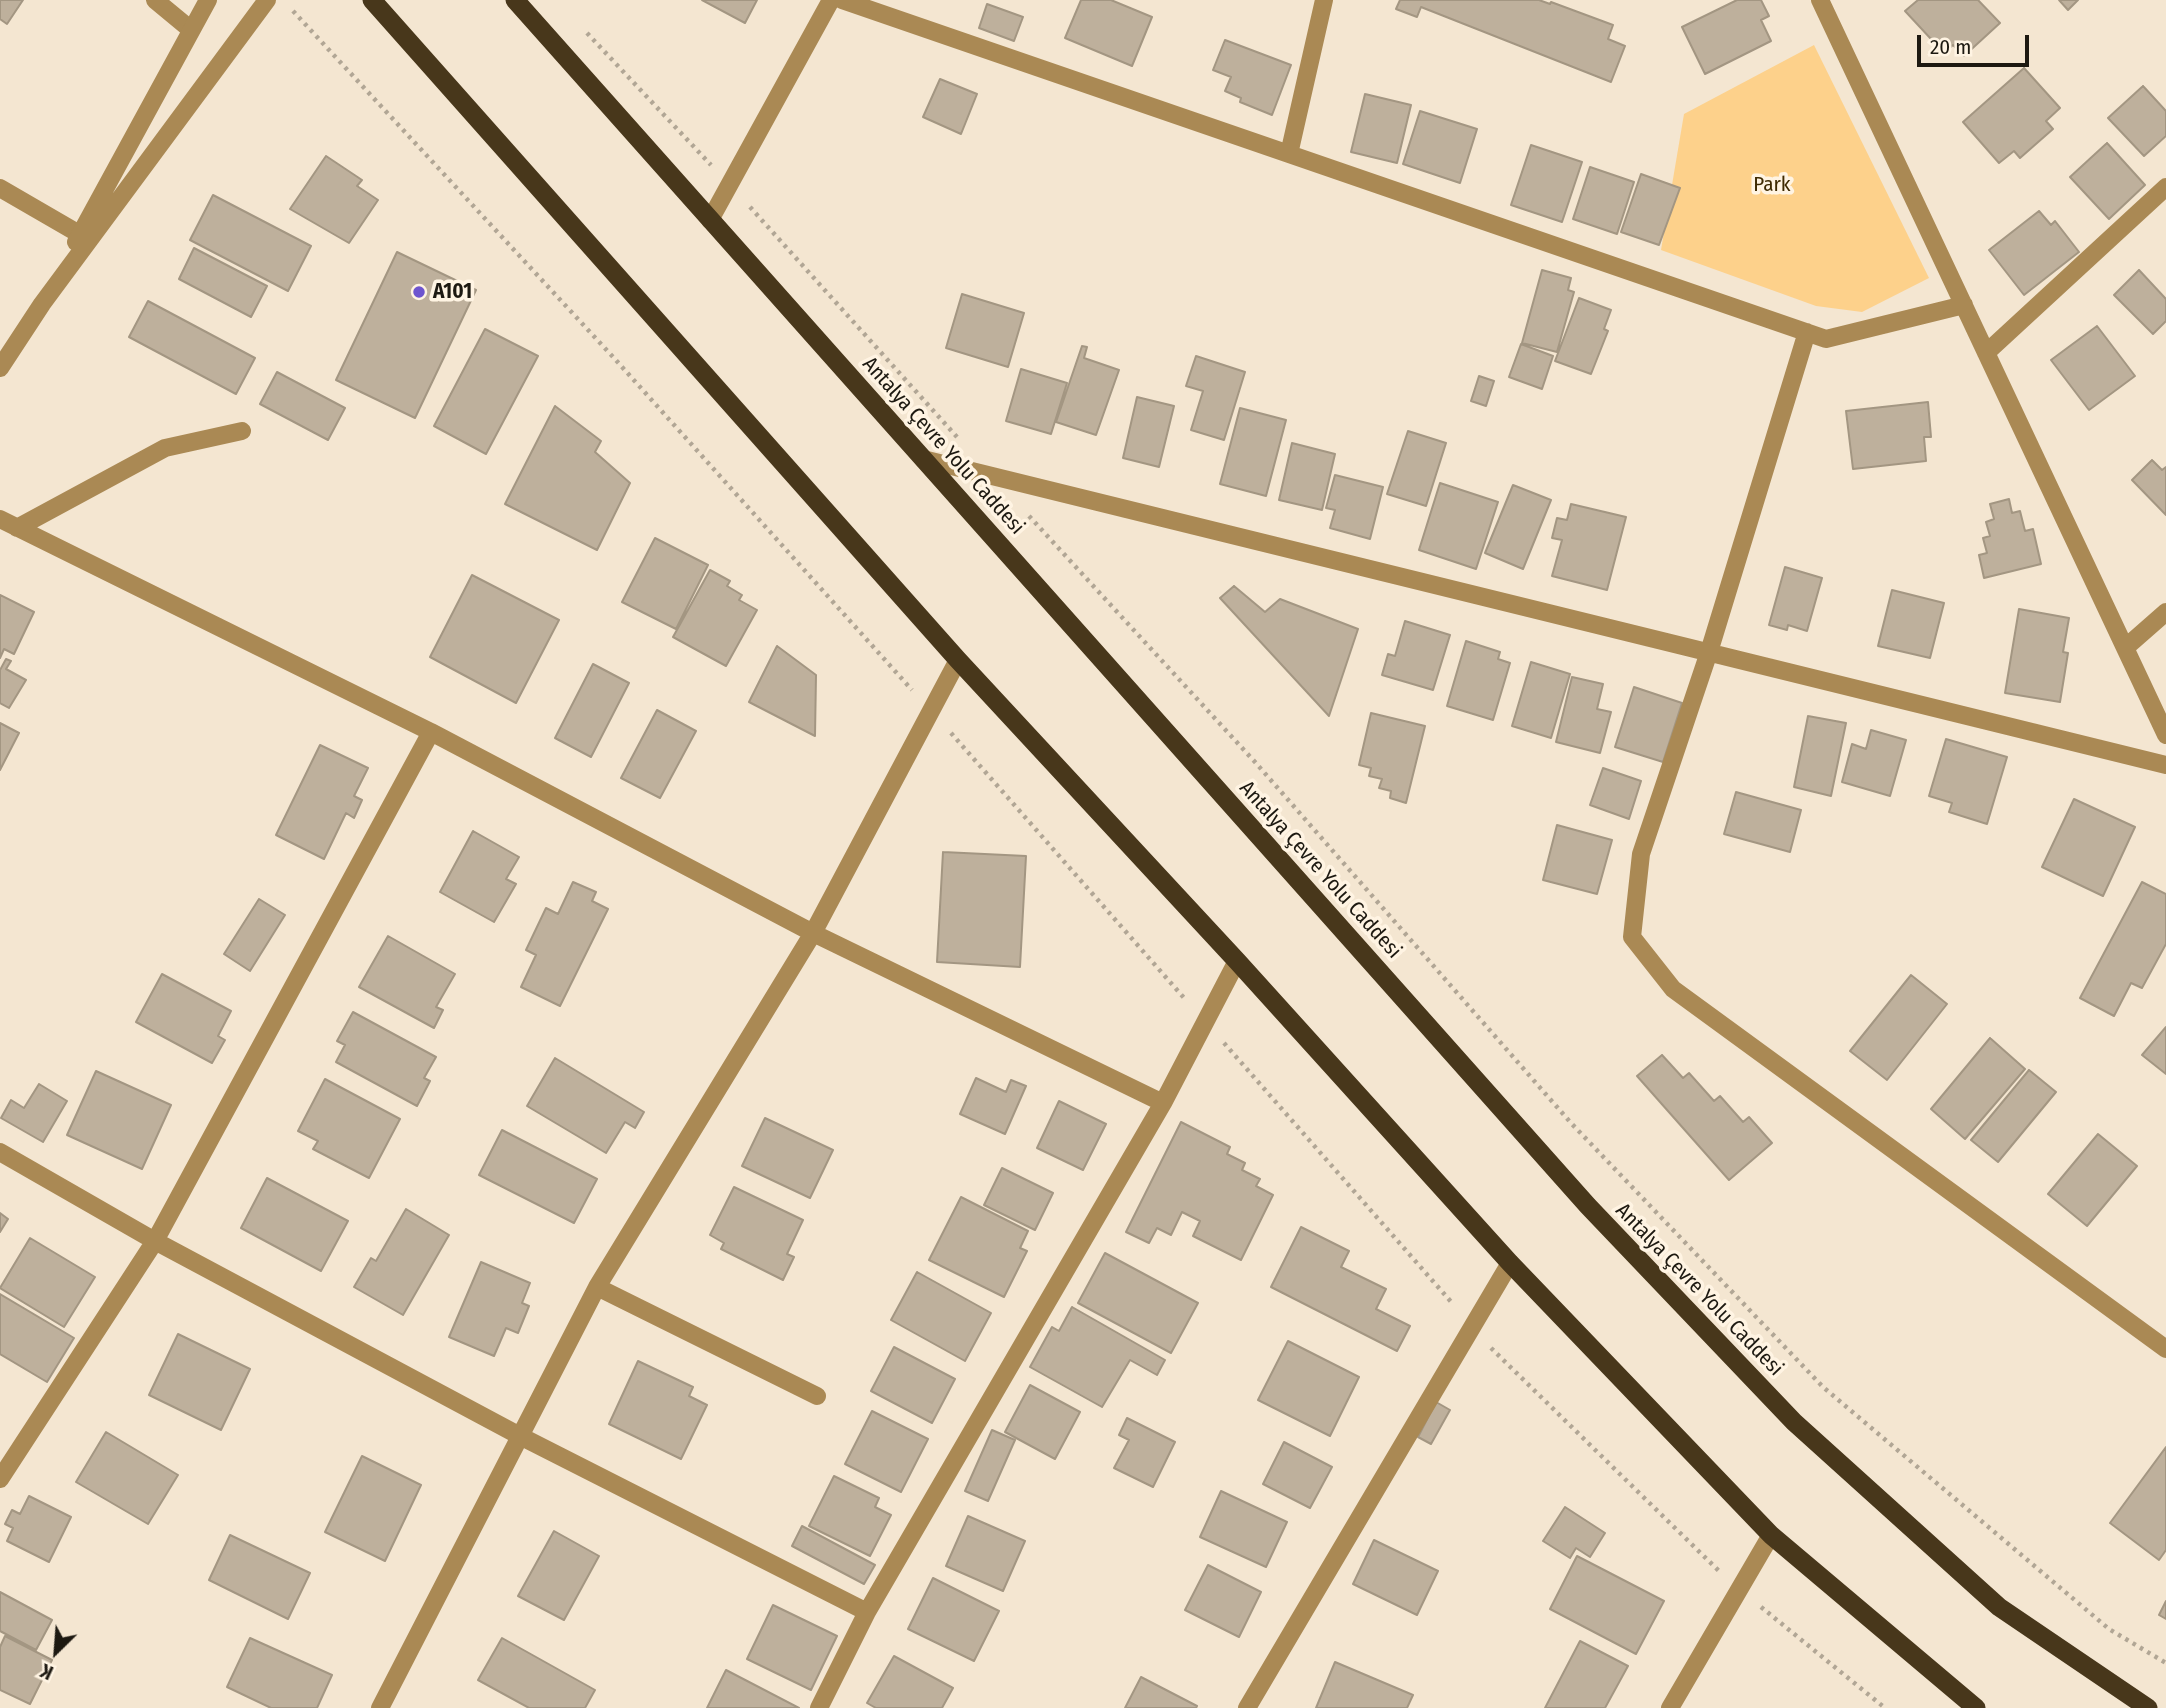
<!DOCTYPE html>
<html>
<head>
<meta charset="utf-8">
<style>
  body { margin:0 }
  #map { position:relative; width:2166px; height:1708px; overflow:hidden; background:#f4e6d1; font-family:"Fira Sans Condensed",sans-serif }
  canvas { display:block }
  .north { position:absolute; left:21px; top:1617px; width:70px; height:70px; -webkit-text-stroke:5px #fff4e3; paint-order:stroke; rotate:205deg; font-size:19px; font-weight:700; line-height:28px; text-align:center; color:#1d1911 }
  .north::after { content:''; display:block; margin:auto; width:24px; height:32px; background:#1d1911; clip-path:polygon(50% 0,100% 100%,50% 72%,0 100%) }
  .scale { position:absolute; left:1917px; top:35px; width:112px; height:32px; box-sizing:border-box; border:4px solid #1d1911; border-top:0; padding-left:9px; font-size:21px; line-height:24px; white-space:nowrap; color:#1d1911; -webkit-text-stroke:5px #fff4e3; paint-order:stroke }
</style>
</head>
<body>
<div id="map">
<canvas width="2166" height="1708"></canvas>
<div class="north">K</div>
<div class="scale">20 m</div>
</div>
<script>
const context = document.querySelector('canvas').getContext('2d');
context.lineJoin = 'round';
function fill(path, color) {
  context.fillStyle = color;
  context.fill(path, 'evenodd');
}
function shape(rows) {
  const path = new Path2D();
  for (const r of rows) {
    path.moveTo(r[0], r[1]);
    for (let i = 2; i < r.length; i += 2) path.lineTo(r[i], r[i + 1]);
  }
  return path;
}
function stroke(path, color, width, dash) {
  context.strokeStyle = color;
  context.lineWidth = width;
  context.lineCap = dash ? 'butt' : 'round';
  context.setLineDash(dash || []);
  context.stroke(path);
}
function drawText(font, color, halo, rows, align = 'center') {
  context.font = font + ' "Fira Sans Condensed",sans-serif';
  context.lineWidth = 7;
  context.setLineDash([]);
  context.textBaseline = 'middle';
  context.strokeStyle = halo;
  context.fillStyle = color;
  for (const [text, x, y, turn = 0] of rows) {
    context.save();
    context.translate(x, y);
    context.rotate((+turn || 0) * Math.PI / 180);
    context.textAlign = isNaN(turn) ? turn : align;
    if (halo) context.strokeText(text, 0, 0);
    context.fillText(text, 0, 0);
    context.restore();
  }
}
const green = shape([
  [1814,45,1929,278,1862,312,1816,306,1661,250,1684,114]
]);
const building = shape([
  [0,0,23,0,7,24,0,19,0,0],
  [702,0,757,0,745,23,702,0],
  [1081,0,1111,0,1152,17,1132,66,1065,38,1081,0],
  [1400,0,1539,0,1550,4,1551,2,1613,25,1608,39,1625,46,1611,82,1421,7,1417,17,1396,9,1400,0],
  [1737,0,1761,0,1769,16,1761,20,1771,41,1705,74,1682,27,1737,0],
  [1918,0,1978,0,2000,23,1964,56,1953,45,1944,53,1905,11,1918,0],
  [2059,0,2078,0,2068,10,2059,0],
  [987,4,1023,17,1014,41,979,28,987,4],
  [1225,40,1291,65,1272,115,1240,102,1241,98,1225,91,1231,77,1213,70,1225,40],
  [2024,68,2060,108,2046,121,2053,129,2020,158,2014,151,1999,163,1963,122,2024,68],
  [940,79,977,94,961,134,923,117,940,79],
  [2143,86,2166,111,2166,136,2144,156,2108,118,2143,86],
  [1365,94,1411,105,1397,163,1351,152,1365,94],
  [1420,111,1477,129,1460,183,1403,164,1420,111],
  [2107,143,2145,185,2109,219,2070,177,2107,143],
  [1531,145,1582,162,1562,222,1511,205,1531,145],
  [326,156,362,180,357,186,378,200,349,243,290,209,326,156],
  [1590,167,1634,182,1617,234,1573,219,1590,167],
  [1641,174,1680,188,1659,245,1621,232,1641,174],
  [213,195,311,246,288,291,190,240,213,195],
  [2039,211,2051,225,2055,221,2079,252,2024,295,1989,250,2039,211],
  [194,248,267,286,251,317,179,279,194,248],
  [397,252,476,290,415,418,336,380,397,252],
  [1542,270,1571,278,1568,290,1574,292,1557,352,1522,343,1542,270],
  [2139,270,2166,299,2166,321,2153,334,2114,295,2139,270],
  [962,294,1024,313,1008,367,946,348,962,294],
  [1579,298,1611,310,1604,329,1608,331,1591,374,1555,361,1579,298],
  [148,301,255,358,236,394,129,337,148,301],
  [2097,326,2135,376,2089,410,2051,360,2097,326],
  [485,329,538,356,486,454,434,426,485,329],
  [1521,344,1553,356,1542,389,1509,377,1521,344],
  [1082,346,1087,347,1084,358,1119,370,1096,435,1056,422,1082,346],
  [1196,356,1245,372,1224,440,1191,430,1203,391,1186,386,1196,356],
  [1021,369,1067,383,1051,434,1006,421,1021,369],
  [277,372,345,408,328,440,260,404,277,372],
  [1479,376,1494,381,1486,406,1471,401,1479,376],
  [1137,397,1174,406,1159,467,1123,458,1137,397],
  [1928,402,1931,437,1924,437,1926,461,1853,469,1846,411,1928,402],
  [555,406,601,441,595,452,630,483,597,550,505,504,555,406],
  [1240,408,1286,420,1266,496,1220,484,1240,408],
  [1408,431,1446,443,1426,506,1387,494,1408,431],
  [1292,443,1335,454,1322,510,1279,500,1292,443],
  [2152,460,2162,470,2166,467,2166,515,2132,480,2152,460],
  [1335,475,1383,487,1370,539,1330,528,1335,510,1326,508,1335,475],
  [1440,483,1498,502,1476,569,1419,550,1440,483],
  [1513,485,1551,500,1523,569,1485,553,1513,485],
  [2009,499,2012,513,2020,511,2025,531,2033,529,2041,564,1984,578,1979,555,1987,553,1983,538,1990,536,1986,522,1994,519,1990,504,2009,499],
  [1571,504,1626,517,1607,590,1552,576,1562,540,1552,538,1557,518,1567,520,1571,504],
  [655,538,708,565,676,629,622,602,655,538],
  [1785,567,1822,578,1807,631,1788,625,1787,630,1769,625,1785,567],
  [710,570,730,581,727,586,742,595,739,600,757,610,726,666,673,637,710,570],
  [472,575,559,620,516,703,430,657,472,575],
  [1234,586,1265,612,1280,599,1358,629,1329,716,1220,598,1234,586],
  [1892,590,1944,603,1930,658,1878,646,1892,590],
  [0,595,34,612,14,654,4,649,0,658,0,595],
  [2019,609,2069,618,2063,652,2068,653,2060,702,2005,693,2019,609],
  [1405,621,1450,635,1433,690,1382,675,1388,654,1395,656,1405,621],
  [1466,641,1500,652,1498,659,1510,663,1493,720,1447,706,1466,641],
  [777,646,816,675,815,736,749,702,777,646],
  [6,659,11,661,6,669,26,680,9,708,0,703,0,670,6,659],
  [1531,662,1570,674,1551,738,1512,726,1531,662],
  [593,664,629,683,591,757,555,738,593,664],
  [1572,677,1603,684,1597,709,1611,712,1600,753,1556,742,1572,677],
  [1634,687,1682,703,1663,762,1615,747,1634,687],
  [657,710,696,731,660,798,621,778,657,710],
  [1371,713,1425,726,1406,803,1390,798,1391,791,1379,788,1382,779,1369,776,1371,768,1359,765,1371,713],
  [1808,716,1846,723,1831,796,1794,787,1808,716],
  [0,723,19,733,0,770,0,723],
  [1871,730,1906,740,1890,796,1842,782,1852,744,1866,749,1871,730],
  [1946,739,2007,757,1987,824,1949,812,1952,803,1929,796,1946,739],
  [320,745,368,768,354,796,362,800,354,818,346,813,324,859,276,835,320,745],
  [1603,768,1641,781,1629,819,1590,805,1603,768],
  [1736,792,1801,810,1790,852,1724,834,1736,792],
  [2074,799,2135,827,2103,896,2042,867,2074,799],
  [1557,825,1612,840,1597,894,1543,880,1557,825],
  [473,831,519,857,506,879,516,884,494,922,440,892,473,831],
  [943,852,1026,856,1020,967,937,962,943,852],
  [573,882,596,892,592,901,608,909,560,1006,521,987,536,955,526,950,546,908,558,914,573,882],
  [2142,882,2166,894,2166,944,2142,988,2131,983,2114,1016,2080,998,2142,882],
  [259,899,285,915,250,971,224,954,259,899],
  [388,936,455,974,436,1007,443,1010,434,1028,359,987,388,936],
  [162,974,231,1011,218,1036,225,1040,212,1063,136,1022,162,974],
  [1911,975,1947,1004,1887,1080,1850,1051,1911,975],
  [353,1012,436,1057,424,1078,430,1081,417,1106,336,1062,345,1045,337,1041,353,1012],
  [2166,1027,2166,1074,2142,1055,2166,1027],
  [1990,1038,2025,1069,1965,1139,1931,1109,1990,1038],
  [1662,1055,1683,1078,1689,1073,1714,1101,1720,1096,1743,1122,1749,1117,1772,1143,1729,1180,1637,1076,1662,1055],
  [555,1058,644,1112,635,1128,625,1122,606,1153,527,1106,555,1058],
  [2029,1070,2056,1092,1998,1162,1971,1140,2029,1070],
  [96,1071,171,1105,142,1169,67,1135,96,1071],
  [976,1078,1006,1092,1011,1080,1026,1086,1005,1134,960,1114,976,1078],
  [325,1079,400,1119,369,1178,313,1149,318,1141,298,1131,325,1079],
  [39,1084,67,1101,43,1142,1,1118,11,1100,24,1108,39,1084],
  [1059,1101,1106,1124,1083,1170,1037,1148,1059,1101],
  [765,1118,833,1150,810,1198,742,1166,765,1118],
  [1181,1122,1230,1147,1227,1154,1245,1163,1242,1170,1260,1179,1256,1186,1273,1195,1241,1260,1193,1236,1200,1221,1182,1212,1171,1235,1157,1228,1149,1243,1126,1232,1181,1122],
  [502,1130,597,1179,574,1223,479,1175,502,1130],
  [2098,1134,2137,1166,2087,1226,2048,1194,2098,1134],
  [1002,1168,1053,1193,1035,1230,984,1205,1002,1168],
  [267,1178,348,1221,321,1271,241,1228,267,1178],
  [734,1187,803,1220,787,1254,794,1257,783,1280,721,1249,724,1243,710,1235,734,1187],
  [961,1197,1028,1231,1020,1248,1027,1251,1004,1297,929,1260,961,1197],
  [406,1209,449,1235,403,1315,354,1287,371,1258,376,1261,406,1209],
  [0,1213,8,1219,0,1232,0,1213],
  [1301,1227,1349,1251,1341,1267,1386,1289,1376,1309,1410,1326,1397,1351,1271,1287,1301,1227],
  [30,1238,95,1277,64,1327,0,1288,30,1238],
  [1105,1253,1198,1303,1171,1353,1078,1303,1105,1253],
  [481,1262,530,1283,522,1303,529,1306,518,1333,506,1328,494,1356,449,1337,481,1262],
  [917,1272,991,1313,965,1361,891,1320,917,1272],
  [0,1294,74,1338,47,1382,0,1354,0,1294],
  [1072,1307,1165,1360,1157,1375,1130,1360,1102,1407,1030,1367,1052,1327,1059,1331,1072,1307],
  [178,1334,250,1369,221,1430,149,1395,178,1334],
  [1288,1341,1359,1377,1330,1436,1258,1400,1288,1341],
  [894,1347,955,1379,932,1423,871,1391,894,1347],
  [638,1361,693,1387,689,1396,707,1405,681,1459,609,1424,638,1361],
  [1030,1385,1080,1412,1055,1459,1005,1432,1030,1385],
  [1436,1402,1450,1410,1431,1444,1418,1437,1436,1402],
  [872,1411,928,1439,901,1492,845,1464,872,1411],
  [1127,1418,1175,1442,1153,1487,1114,1468,1129,1440,1119,1435,1127,1418],
  [992,1430,1015,1440,988,1501,965,1491,992,1430],
  [106,1432,178,1475,148,1524,76,1482,106,1432],
  [1284,1442,1332,1467,1310,1508,1263,1484,1284,1442],
  [2166,1447,2166,1550,2159,1560,2110,1523,2166,1447],
  [362,1456,421,1485,385,1561,325,1532,362,1456],
  [834,1476,879,1498,875,1507,891,1515,870,1556,809,1526,834,1476],
  [1221,1491,1287,1522,1266,1567,1200,1537,1221,1491],
  [29,1496,71,1517,49,1562,7,1541,13,1528,5,1524,12,1510,20,1514,29,1496],
  [1565,1507,1605,1533,1590,1557,1576,1548,1570,1558,1543,1541,1565,1507],
  [968,1516,1025,1541,1003,1591,946,1566,968,1516],
  [802,1526,875,1565,864,1584,792,1546,802,1526],
  [554,1531,599,1556,564,1620,518,1596,554,1531],
  [230,1535,310,1573,288,1619,209,1580,230,1535],
  [1374,1540,1438,1571,1417,1615,1353,1584,1374,1540],
  [1577,1556,1664,1601,1636,1654,1550,1609,1577,1556],
  [1208,1565,1261,1592,1239,1637,1185,1610,1208,1565],
  [933,1578,999,1611,974,1661,908,1629,933,1578],
  [0,1592,52,1620,36,1650,0,1631,0,1592],
  [2166,1601,2166,1619,2159,1615,2166,1601],
  [773,1605,837,1636,811,1690,747,1659,773,1605],
  [5,1636,52,1660,30,1704,0,1690,0,1647,5,1636],
  [250,1638,332,1675,317,1708,271,1708,227,1687,250,1638],
  [502,1638,595,1690,585,1708,529,1708,478,1680,502,1638],
  [1580,1641,1628,1666,1605,1708,1545,1708,1580,1641],
  [894,1656,953,1688,942,1708,876,1708,867,1703,894,1656],
  [1335,1662,1413,1695,1407,1708,1316,1708,1335,1662],
  [726,1670,799,1708,707,1708,726,1670],
  [1141,1677,1197,1706,1196,1708,1125,1708,1141,1677]
]);
const path = shape([
  [293,11,614,358,912,690],
  [587,33,711,165],
  [750,207,957,437],
  [1029,516,1255,762,1571,1123,1823,1387,2109,1629,2166,1663],
  [951,733,1185,999],
  [1224,1043,1453,1304],
  [1491,1348,1720,1572],
  [1761,1607,1885,1708]
]);
const minor = shape([
  [155,0,190,29],
  [842,0,1826,339,1964,305],
  [1820,0,2166,735],
  [1289,154,1324,0],
  [0,188,81,235],
  [710,220,831,0],
  [1807,332,1709,652,1641,854,1632,937,1673,989,2166,1349],
  [1986,353,2166,187],
  [923,459,2166,765],
  [0,519,431,732,813,933,1163,1103],
  [17,528,165,448,242,431],
  [2125,648,2166,612],
  [0,1152,155,1241,520,1436,867,1612],
  [597,1287,817,1396],
  [0,1479,155,1241,431,732],
  [380,1708,597,1287,813,933,958,660],
  [819,1708,867,1612,1163,1103,1237,961],
  [1247,1708,1510,1263],
  [1670,1708,1771,1535]
]);
const tertiary = shape([
  [76,242,208,0],
  [0,368,42,304,267,0]
]);
const trunk = shape([
  [372,0,958,660,1237,961,1510,1263,1771,1535,1976,1708],
  [515,0,1588,1206,1794,1422,1999,1607,2148,1708]
]);
const markers = [
  [419,292,7,"#6e55cf"]
];
const parkNames = [
  ["Park",1772,185]
];
const poiNames = [
  ["A101",433,292]
];
const streetNames = [
  ["Antalya Çevre Yolu Caddesi",943,446,48],
  ["Antalya Çevre Yolu Caddesi",1320,870,48],
  ["Antalya Çevre Yolu Caddesi",1699,1290,46]
];
fill(green, '#fdd18b');
fill(building, '#beb09c');
stroke(building, '#a39682', 2);
stroke(path, '#b1a695', 4.5, [3.5, 5]);
stroke(minor, '#aa8954', 18);
stroke(tertiary, '#aa8954', 18);
stroke(trunk, '#48371b', 19);
for (const [x, y, r, color] of markers) {
  const dot = new Path2D();
  dot.arc(x, y, r, 0, 2 * Math.PI);
  context.fillStyle = color;
  context.fill(dot);
  stroke(dot, '#fff4e3', 2.5);
}
drawText('21px', '#3e2a02', '#fff4e3', parkNames);
drawText('bold 21px', '#1d1911', '#fff4e3', poiNames, 'left');
drawText('21px', '#1d1911', '#fff4e3', streetNames);
</script>
</body>
</html>
